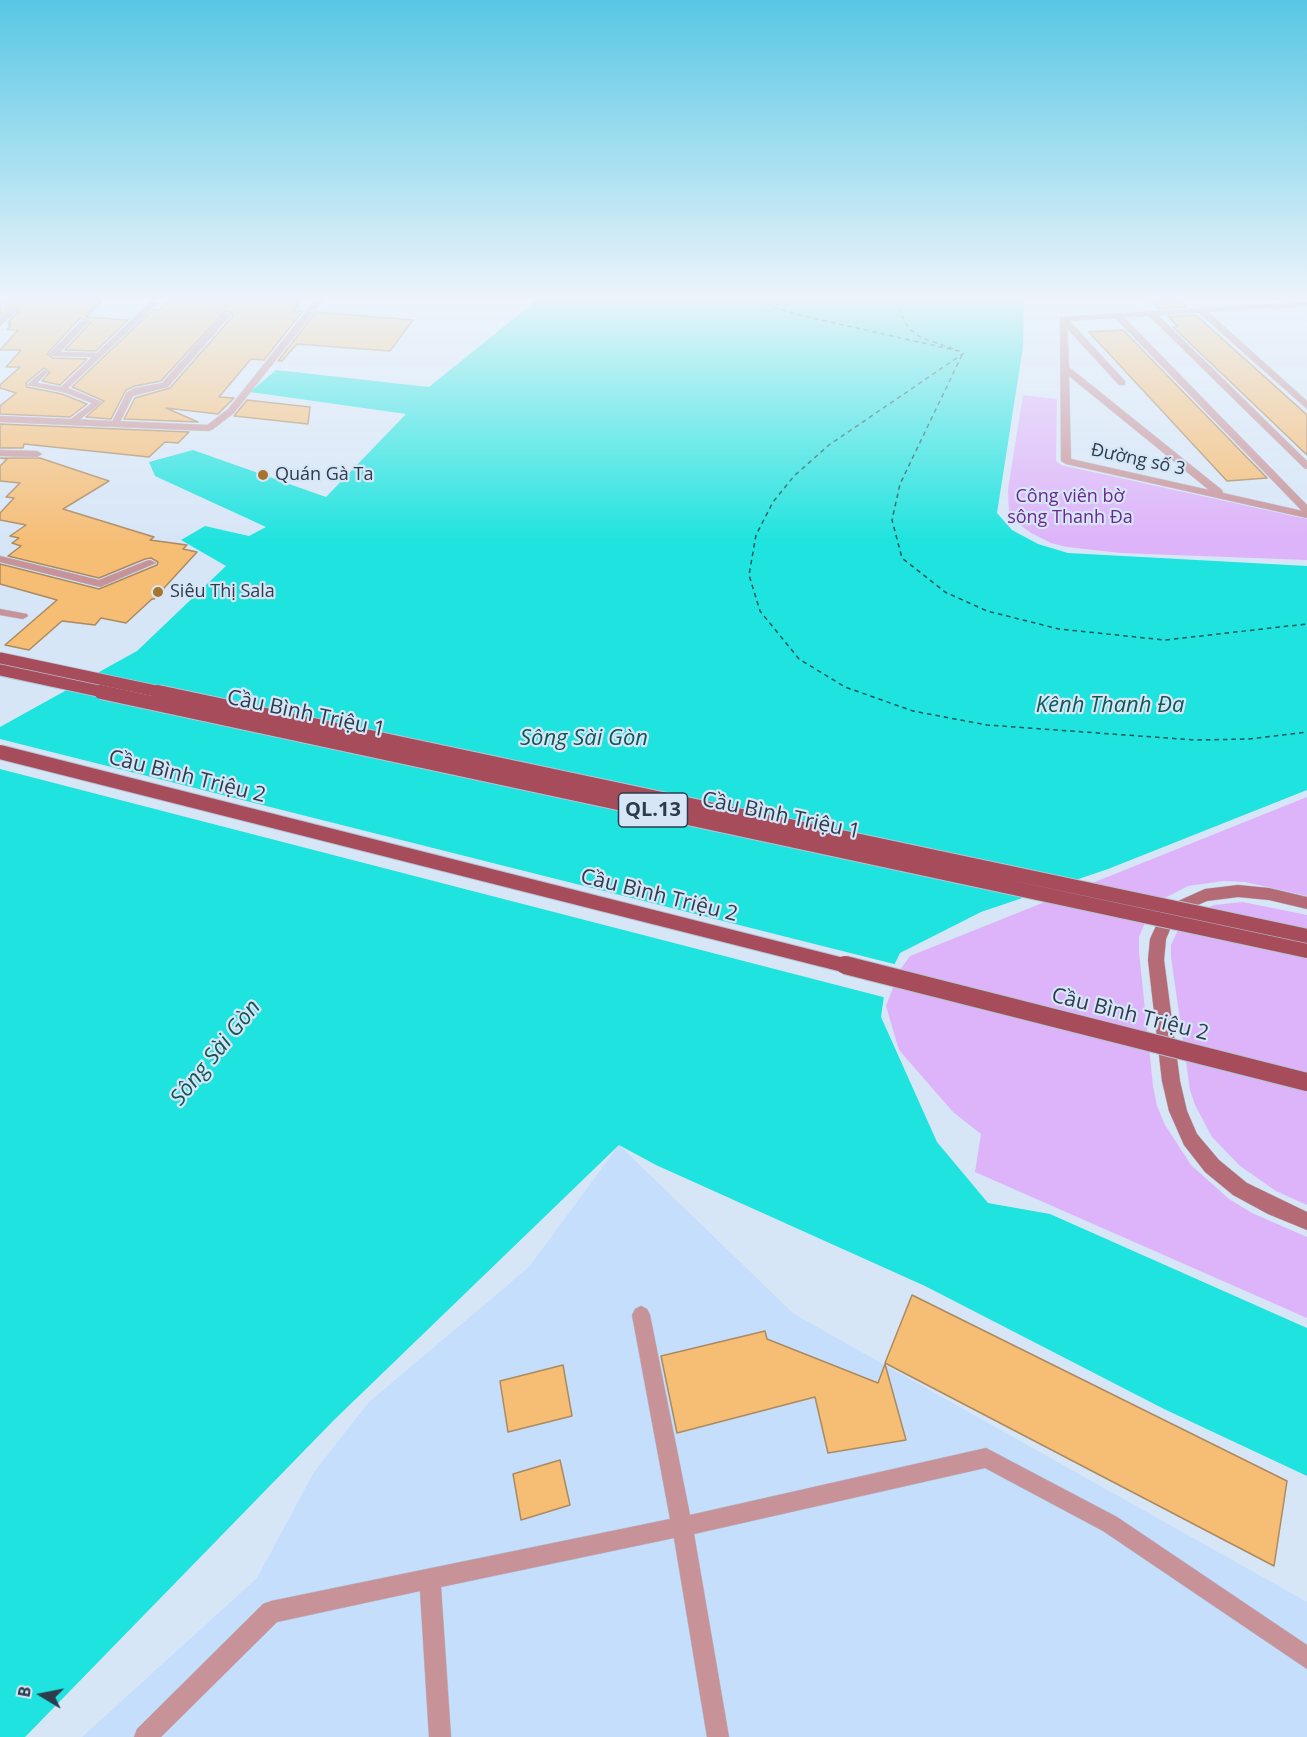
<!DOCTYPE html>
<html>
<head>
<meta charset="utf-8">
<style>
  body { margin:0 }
  #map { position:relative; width:1307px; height:1737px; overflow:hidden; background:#d7e6f7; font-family:"Open Sans",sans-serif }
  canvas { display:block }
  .north { position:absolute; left:12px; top:1665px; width:60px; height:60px; -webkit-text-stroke:4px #d7e6f7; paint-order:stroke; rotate:280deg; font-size:16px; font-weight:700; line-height:24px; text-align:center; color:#2d3c4d }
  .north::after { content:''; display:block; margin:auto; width:21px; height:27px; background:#2d3c4d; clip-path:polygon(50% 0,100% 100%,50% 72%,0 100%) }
</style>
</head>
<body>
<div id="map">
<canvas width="1307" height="1737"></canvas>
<div class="north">B</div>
</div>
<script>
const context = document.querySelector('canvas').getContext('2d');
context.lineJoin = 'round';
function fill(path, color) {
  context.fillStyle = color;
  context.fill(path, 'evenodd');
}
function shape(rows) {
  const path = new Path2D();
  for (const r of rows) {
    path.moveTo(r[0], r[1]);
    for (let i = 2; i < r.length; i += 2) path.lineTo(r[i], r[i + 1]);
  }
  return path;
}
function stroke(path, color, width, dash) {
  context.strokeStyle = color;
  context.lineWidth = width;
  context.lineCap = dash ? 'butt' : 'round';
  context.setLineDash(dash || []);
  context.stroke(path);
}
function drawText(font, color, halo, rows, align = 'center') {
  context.font = font + ' "Open Sans",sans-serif';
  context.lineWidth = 4.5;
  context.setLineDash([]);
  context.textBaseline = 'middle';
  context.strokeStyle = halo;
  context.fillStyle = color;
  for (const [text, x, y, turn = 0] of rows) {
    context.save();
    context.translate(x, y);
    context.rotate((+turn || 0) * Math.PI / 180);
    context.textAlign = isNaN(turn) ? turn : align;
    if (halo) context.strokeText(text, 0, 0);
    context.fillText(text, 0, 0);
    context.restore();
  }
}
const built = shape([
  [619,1145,794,1314,1307,1602,1307,1737,82,1737,257,1578,314,1472,369,1402,529,1267]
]);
const green = shape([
  [1023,395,1057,399,1056,461,1061,465,1307,519,1307,560,1121,553,1067,547,1051,543,1031,533,1016,522,1009,511,1008,489],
  [1307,797,1307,896,1245,882,1224,881,1188,886,1159,901,1150,911,1139,937,1139,952,1153,1086,1157,1106,1165,1125,1191,1165,1229,1199,1252,1213,1307,1237,1307,1318,975,1172,981,1134,953,1112,899,1050,886,1006,900,970,910,956],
  [1243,902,1307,915,1307,1205,1276,1191,1240,1166,1212,1137,1195,1105,1190,1090,1171,957,1171,945,1181,924,1190,916,1214,905]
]);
const water = shape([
  [538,299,1024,299,1023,347,997,513,1012,530,1038,544,1068,553,1307,566,1307,790,1108,869,981,912,900,953,886,982,881,1017,937,1142,988,1203,1050,1214,1307,1328,1307,1476,1164,1409,925,1286,656,1165,619,1145,334,1420,29,1733,25,1737,0,1737,0,727,137,651,226,566,181,540,205,526,249,536,266,527,155,476,149,462,193,450,326,497,406,414,250,392,276,370,429,387]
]);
const pier = shape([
  [0,739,898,965,889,983,887,998,0,769]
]);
const ferry = shape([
  [749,299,799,315,963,352],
  [898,299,900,312,909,329,922,338,954,349],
  [964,353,829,445,794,476,773,502,756,535,749,575,760,611,799,659,845,687,913,711,987,725,1195,740,1249,739,1307,732],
  [962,355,900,484,892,520,902,558,945,592,987,611,1059,629,1165,640,1307,624]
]);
const building = shape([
  [0,299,80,299,102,301,86,317,128,320,96,351,65,350,91,322,80,318,47,354,53,358,87,359,60,385,42,381,50,372,44,368,26,383,27,387,62,394,87,404,70,417,0,414,0,406,16,393,0,388,0,385,20,367,6,367,21,350,0,350,18,330,7,330,11,325,8,325,11,322,8,322,19,311,11,307,0,315,0,299],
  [170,299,301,299,293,311,303,311,264,360,251,359,219,397,234,398,218,414,166,408,198,422,124,419,135,398,170,388,233,316,232,313,225,311,161,381,135,386,126,390,111,419,86,417,104,401,72,387,154,309,159,310,170,299],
  [1148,299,1178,299,1187,307,1159,309,1148,299],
  [316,312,413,320,390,351,297,344,282,361,278,361,316,312],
  [1196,315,1307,415,1307,455,1173,327,1178,326,1168,317,1196,315],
  [1123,330,1267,478,1227,481,1089,332,1123,330],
  [247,400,310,407,308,424,234,416,247,400],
  [0,424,189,432,178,443,165,442,149,457,24,444,23,448,0,448,0,424],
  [0,458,40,458,109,481,63,509,154,537,150,540,187,545,183,549,197,552,154,599,152,599,126,623,101,618,95,625,62,621,29,650,5,645,57,600,0,584,0,564,99,589,157,565,158,562,151,558,145,559,99,578,8,556,21,546,12,543,19,538,10,536,26,525,0,520,0,513,14,498,6,497,20,483,0,481,0,466,7,459,0,458],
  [912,1295,1287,1481,1274,1566,885,1363,912,1295],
  [765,1331,767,1339,878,1383,885,1364,906,1440,828,1453,815,1397,677,1433,661,1356,765,1331],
  [563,1365,572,1416,508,1432,500,1381,563,1365],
  [560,1460,570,1505,521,1520,513,1474,560,1460]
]);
const lane = shape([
  [316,299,324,299,234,413,212,430,206,430,206,426,228,409,316,299],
  [151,301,158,303,68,388,102,402,74,424,67,422,92,403,63,392,27,385,44,370,48,372,37,383,61,387,92,357,53,356,49,354,82,320,89,322,60,352,97,353,151,301],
  [1199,309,1205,309,1307,401,1307,409,1199,313,1199,309],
  [1149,312,1155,312,1307,461,1307,469,1304,468,1149,316,1149,312],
  [224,313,231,315,168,387,133,396,118,426,112,426,111,424,127,392,135,388,162,383,224,313],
  [1115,314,1121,314,1307,505,1307,514,1304,513,1115,318,1115,314],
  [1060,317,1066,317,1125,381,1125,385,1119,385,1060,321,1060,317],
  [0,609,27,614,28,616,23,619,0,615,0,609],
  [641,1306,647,1309,650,1315,690,1515,986,1448,1117,1517,1307,1645,1307,1669,1103,1531,985,1468,694,1534,729,1737,707,1737,674,1538,441,1587,451,1737,429,1737,420,1591,277,1622,161,1737,134,1737,137,1729,263,1604,271,1601,670,1519,632,1315,635,1309,641,1306]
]);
const street = shape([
  [1307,302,1307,306,1067,321,1069,367,1222,490,1223,493,1307,512,1307,518,1066,464,1061,461,1060,317,1307,302],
  [1069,376,1209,490,1071,459,1069,376],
  [10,309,17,311,0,326,0,318,10,309],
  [0,416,209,425,214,428,209,431,0,422,0,416],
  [0,450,37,451,42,454,37,457,0,456,0,450],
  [0,556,99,580,146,561,150,560,156,563,100,587,0,562,0,556]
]);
const secondary = shape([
  [1238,885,1269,888,1307,897,1307,909,1269,900,1238,897,1207,901,1186,910,1172,925,1166,939,1164,960,1180,1081,1187,1111,1197,1134,1219,1160,1247,1183,1307,1212,1307,1230,1268,1214,1233,1195,1205,1172,1184,1145,1169,1111,1162,1081,1148,960,1150,939,1160,917,1176,902,1205,889,1238,885]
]);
const primaryBridgeFar2 = shape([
  [0,658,165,693],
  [0,670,108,693]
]);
const primaryBridgeFar1 = shape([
  [101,692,1307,951],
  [158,692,1307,936],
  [0,752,851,967]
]);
const primaryBridge = shape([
  [845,965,1307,1082]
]);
const markers = [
  [263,475,6,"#a7742c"],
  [158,592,6,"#a7742c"]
];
const farStreetnames = [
  ["Đường số 3",1138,460,12]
];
const farPoinames = [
  ["Quán Gà Ta",275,475],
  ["Siêu Thị Sala",170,592]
];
const farParknames = [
  ["Công viên bờ",1070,497],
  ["sông Thanh Đa",1070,518]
];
const shields = [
  [653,810,69]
];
const shieldNames = [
  ["QL.13",653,810]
];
const streetNames = [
  ["Cầu Bình Triệu 1",306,714,12],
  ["Cầu Bình Triệu 2",187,777,14],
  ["Cầu Bình Triệu 1",781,816,12],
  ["Cầu Bình Triệu 2",659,896,14],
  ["Cầu Bình Triệu 2",1130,1015,14]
];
const waterNames = [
  ["Kênh Thanh Đa",1110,706],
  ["Sông Sài Gòn",584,739],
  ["Sông Sài Gòn",216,1053,-51]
];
fill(built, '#c5defb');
fill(green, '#ddb3f9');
fill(water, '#1ee3de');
fill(pier, '#d7e6f7');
stroke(ferry, '#0e5956', 1.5, [4.5, 4]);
fill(building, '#f6bd75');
stroke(building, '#ac8a61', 1.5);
stroke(lane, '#b5c4d5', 1);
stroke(street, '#b5c4d5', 1);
stroke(secondary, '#b5c4d5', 1);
fill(lane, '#c79399');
fill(street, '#c79399');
fill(secondary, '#b56b75');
stroke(primaryBridgeFar2, '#b5c4d5', 13, []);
stroke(primaryBridgeFar1, '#b5c4d5', 16, []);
stroke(primaryBridge, '#b5c4d5', 20, []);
stroke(primaryBridgeFar2, '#a64c5b', 11);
stroke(primaryBridgeFar1, '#a64c5b', 14);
stroke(primaryBridge, '#a64c5b', 18);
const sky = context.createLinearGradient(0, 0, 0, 542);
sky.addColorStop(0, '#57c7e4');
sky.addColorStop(0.55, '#edf4fb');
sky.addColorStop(1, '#edf4fb00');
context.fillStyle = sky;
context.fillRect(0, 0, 1307, 542);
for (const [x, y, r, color] of markers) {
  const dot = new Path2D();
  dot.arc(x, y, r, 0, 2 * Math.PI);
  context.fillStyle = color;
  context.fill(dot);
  stroke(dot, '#d7e6f7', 2);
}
drawText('18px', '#2d3c4d', '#d7e6f7', farStreetnames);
drawText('18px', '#2d3c4d', '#d7e6f7', farPoinames, 'left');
drawText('18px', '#6d2791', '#d7e6f7', farParknames);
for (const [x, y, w] of shields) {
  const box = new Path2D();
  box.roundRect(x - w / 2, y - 17, w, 34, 4.5);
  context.fillStyle = '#d7e6f7';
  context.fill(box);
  stroke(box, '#2d3c4d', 1.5);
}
drawText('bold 20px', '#2d3c4d', null, shieldNames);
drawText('21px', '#2d3c4d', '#d7e6f7', streetNames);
drawText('italic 22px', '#0e5956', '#d7e6f7', waterNames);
</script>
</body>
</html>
